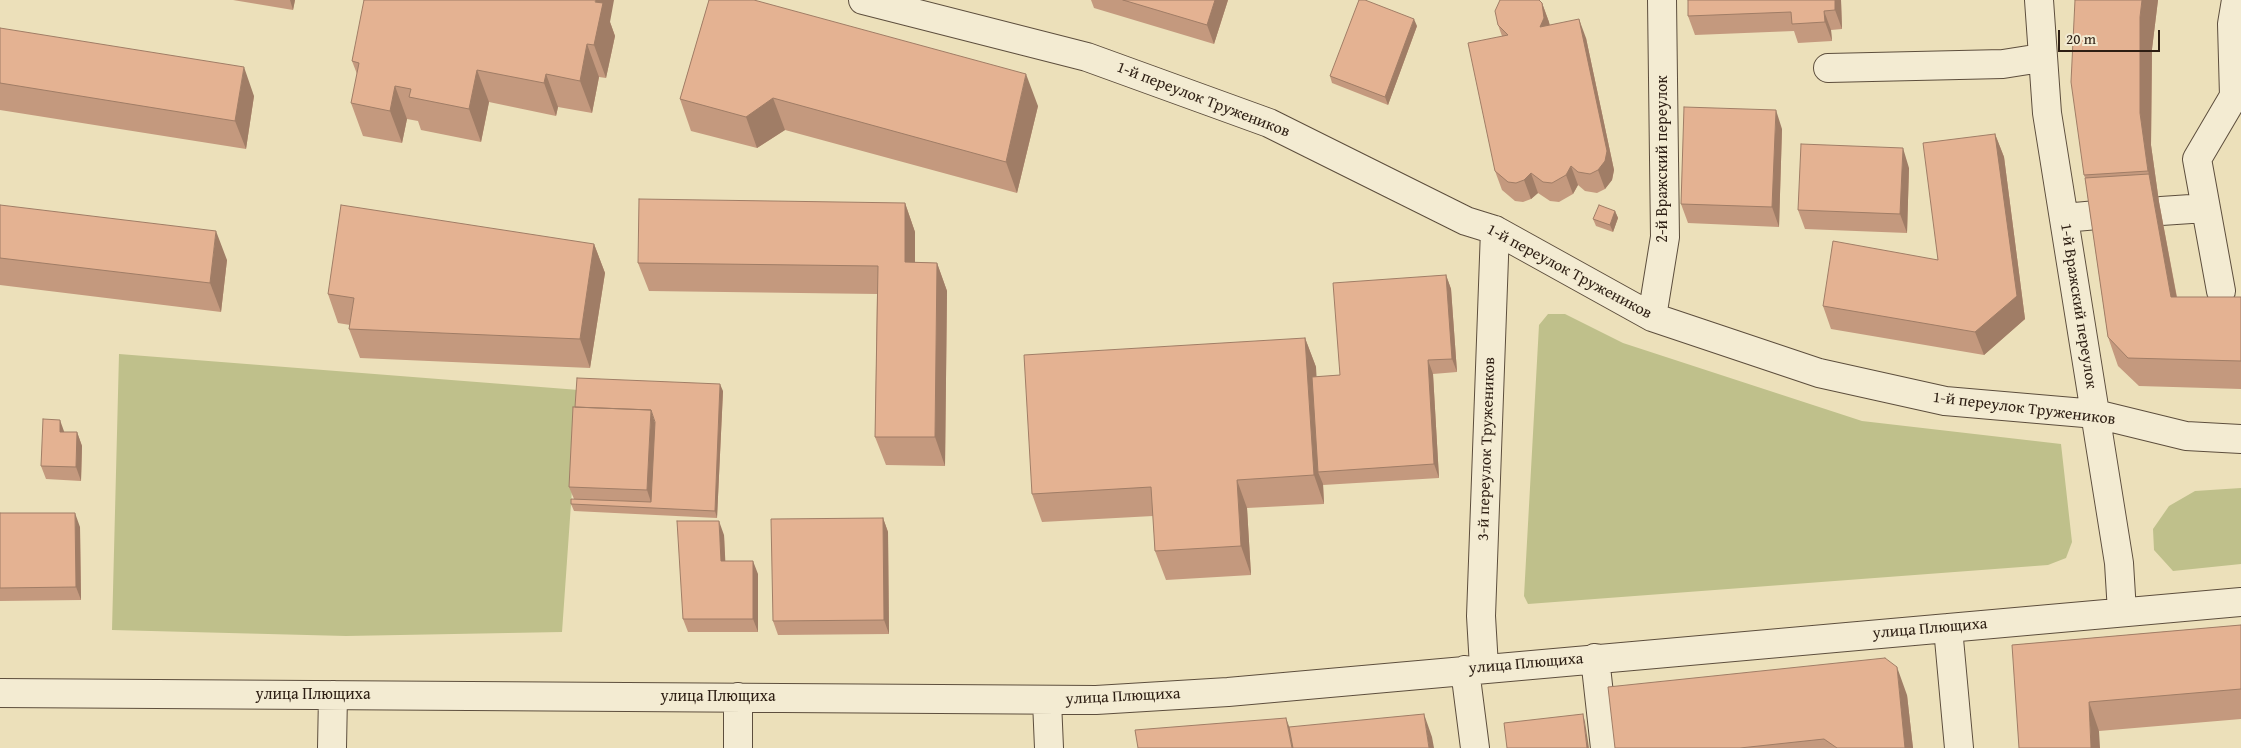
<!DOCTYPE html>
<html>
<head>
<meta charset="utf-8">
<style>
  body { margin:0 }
  #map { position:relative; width:2241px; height:748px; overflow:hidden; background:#ece0ba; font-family:"Gentium Book Plus",serif }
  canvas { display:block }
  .scale { position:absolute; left:2058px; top:30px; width:102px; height:22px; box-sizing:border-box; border:2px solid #2d1e13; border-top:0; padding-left:6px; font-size:15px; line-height:18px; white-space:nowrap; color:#2d1e13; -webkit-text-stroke:4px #f3ebd2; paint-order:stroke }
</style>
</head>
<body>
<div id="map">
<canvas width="2241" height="748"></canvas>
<div class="scale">20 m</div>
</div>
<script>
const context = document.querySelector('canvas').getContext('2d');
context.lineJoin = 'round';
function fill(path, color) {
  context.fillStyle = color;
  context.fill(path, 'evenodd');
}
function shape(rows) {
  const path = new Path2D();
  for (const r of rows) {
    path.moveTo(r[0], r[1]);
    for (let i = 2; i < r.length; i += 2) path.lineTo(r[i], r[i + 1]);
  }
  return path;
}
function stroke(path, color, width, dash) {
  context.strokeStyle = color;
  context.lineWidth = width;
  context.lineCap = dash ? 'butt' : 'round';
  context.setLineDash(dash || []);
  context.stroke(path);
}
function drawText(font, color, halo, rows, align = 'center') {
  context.font = font + ' "Gentium Book Plus",serif';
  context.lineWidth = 4;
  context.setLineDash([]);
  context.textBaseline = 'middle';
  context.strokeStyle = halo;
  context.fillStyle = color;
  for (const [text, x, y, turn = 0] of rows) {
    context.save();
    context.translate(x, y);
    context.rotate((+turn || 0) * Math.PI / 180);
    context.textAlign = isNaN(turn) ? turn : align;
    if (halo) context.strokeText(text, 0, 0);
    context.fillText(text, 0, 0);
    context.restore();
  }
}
const green = shape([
  [1548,314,1565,314,1623,343,1862,421,2061,444,2072,542,2066,558,2048,565,1528,604,1524,596,1539,325],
  [119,354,579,390,562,632,346,636,112,630],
  [2241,488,2241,564,2173,571,2154,550,2153,529,2169,506,2195,491]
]);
const minor = shape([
  [863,0,1087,57,1269,123,1466,221,1495,230,1652,317,1819,373,1945,401,2096,414,2186,436,2241,439],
  [2039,0,2047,113,2119,563,2122,612],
  [2236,0,2232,24,2234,96,2241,97],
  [1828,68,2003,64,2041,58],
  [2161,211,2206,208],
  [2064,218,2097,215],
  [2221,291,2197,159,2234,96],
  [1652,317,1665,237,1662,0],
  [1948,628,1959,748],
  [1595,658,1605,748],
  [1484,667,1481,616,1495,230],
  [1465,670,1475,748],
  [0,693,1096,700,1228,692,2241,602],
  [1047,701,1049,748],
  [332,748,333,695],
  [738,748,738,697]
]);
const wall = shape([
  [233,0,295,0,293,10],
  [709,0,1038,106,1017,193,785,130,757,148,691,131,680,99],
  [1091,0,1228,0,1214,44,1094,8],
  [1688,0,1841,0,1842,29,1831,30,1832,41,1798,43,1794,31,1695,35,1688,16],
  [2075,0,2158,0,2152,49,2151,145,2159,202,2177,297,2241,297,2241,389,2139,386,2118,366,2108,337,2085,178,2084,175],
  [1542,3,1550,25,1586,38,1614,170,1612,180,1605,189,1597,193,1585,191,1578,185,1573,194,1559,202,1550,201,1538,193,1531,199,1523,202,1515,201,1502,190,1495,171,1502,36,1498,25],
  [610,22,615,36,606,78,599,77,592,113,558,107,556,116,489,102,481,142,421,130,418,121,407,119,402,143,363,136,351,103,357,74,352,61],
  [1417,26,1388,105,1332,83,1330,76],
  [0,28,254,96,246,149,0,110],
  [1782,129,1779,227,1688,223,1681,204],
  [1995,134,2004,157,2025,319,1984,355,1831,329,1823,306,1938,260],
  [1909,168,1907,233,1805,229,1798,210],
  [905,203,915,232,915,262,937,263,947,291,945,466,886,465,875,437,877,294,649,291,638,263],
  [0,205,227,260,221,312,0,285],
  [1615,211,1618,218,1613,232,1596,226,1593,219],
  [594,244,605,273,590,368,360,358,349,329,350,325,338,323,328,294],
  [1446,275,1451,289,1457,372,1433,374,1439,478,1323,485,1323,484,1324,504,1247,508,1251,575,1166,580,1155,551,1153,516,1042,522,1032,494,1305,338,1316,367,1316,377,1340,375],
  [723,391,717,518,574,511,571,504,574,499,569,487],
  [64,432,77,432,82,446,81,481,46,479,41,466],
  [0,513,80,527,81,600,0,601],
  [883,518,888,532,889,634,778,635,773,621],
  [724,535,725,561,758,574,758,632,688,632,683,619],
  [2241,625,2241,719,2099,731,2012,645],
  [1907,695,1913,748,1615,748]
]);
const shadedWall = shape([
  [290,0,295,0,293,10],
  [596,0,614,0,610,22,615,36,606,78,594,45],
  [1215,0,1228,0,1214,44,1207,25],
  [1835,0,1841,0,1842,29,1835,10],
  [2142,0,2158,0,2152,49,2151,145,2159,202,2148,171,2140,113,2140,17],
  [1542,3,1549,22,1551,37,1540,27],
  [1824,11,1831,30,1832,41,1825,22],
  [1414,19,1417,26,1388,105,1385,97],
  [1579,19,1586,38,1614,170,1612,180,1605,189,1598,170],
  [587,44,599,77,592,113,580,81],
  [244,67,254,96,246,149,235,121],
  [477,70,489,102,481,142,469,109],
  [546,74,558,107,556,116,544,83],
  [1026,74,1038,106,1017,193,1006,162],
  [395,86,407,119,402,143,390,111],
  [773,98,785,130,757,148,746,117],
  [1776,110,1782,129,1779,227,1772,207],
  [1995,134,2004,157,2025,319,1984,355,1975,332],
  [1903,148,1909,168,1907,233,1900,214],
  [1571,166,1578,185,1573,194,1566,175],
  [1531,173,1538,193,1531,199,1524,180],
  [2149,174,2159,202,2182,326,2171,297],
  [905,203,915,232,915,291,905,262],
  [1615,211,1618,218,1613,232,1610,225],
  [216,231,227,260,221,312,210,283],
  [594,244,605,273,590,368,580,339],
  [937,263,947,291,945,466,935,437],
  [1446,275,1451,289,1457,372,1452,359],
  [1305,338,1316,367,1322,471,1318,472,1323,484,1324,504,1314,475],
  [1428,360,1433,374,1439,478,1434,464],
  [720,384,723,391,717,518,715,511],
  [651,410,657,429,653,508,647,490],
  [60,420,65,434,60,432],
  [77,432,82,446,81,481,76,467],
  [1237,480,1247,508,1251,575,1241,546],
  [75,513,80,527,81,600,76,587],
  [883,518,888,532,889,634,884,620],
  [719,521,724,535,726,574,721,561],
  [753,561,758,574,758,632,753,619],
  [1897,667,1907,695,1913,748,1905,748],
  [2089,702,2099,731,2100,748,2091,748],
  [1424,714,1432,737,1434,748,1429,748],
  [1583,714,1585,722,1589,748,1587,748],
  [1286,718,1297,748,1292,748]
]);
const building = shape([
  [364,0,596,0,595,2,603,3,594,45,587,44,580,81,546,74,544,83,477,70,469,109,409,97,411,89,395,86,390,111,351,103,359,63,352,61,364,0],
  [709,0,754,0,1026,74,1006,162,773,98,746,117,680,99,709,0],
  [1123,0,1215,0,1207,25,1123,0],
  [1359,0,1365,0,1414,19,1385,97,1330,76,1359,0],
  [1500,0,1539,0,1542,3,1544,18,1540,27,1579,19,1607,151,1605,161,1598,170,1590,174,1578,172,1571,166,1566,175,1552,183,1543,182,1531,173,1524,180,1516,183,1508,182,1495,171,1468,43,1508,35,1498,25,1495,11,1500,0],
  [1688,0,1835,0,1835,10,1824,11,1825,22,1792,24,1791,12,1688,16,1688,0],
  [2075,0,2142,0,2140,17,2140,113,2148,171,2084,175,2071,82,2075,0],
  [0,28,244,67,235,121,0,83,0,28],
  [1684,107,1776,110,1772,207,1681,204,1684,107],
  [1995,134,2017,296,1975,332,1823,306,1833,241,1938,260,1923,143,1995,134],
  [1801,144,1903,148,1900,214,1798,210,1801,144],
  [2149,174,2171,297,2241,297,2241,361,2128,358,2108,337,2085,178,2149,174],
  [639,199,905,203,905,262,937,263,935,437,875,437,878,266,638,263,639,199],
  [0,205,216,231,210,283,0,258,0,205],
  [341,205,594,244,580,339,349,329,354,298,328,294,341,205],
  [1599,205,1615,211,1610,225,1593,219,1599,205],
  [1446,275,1452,359,1428,360,1434,464,1318,472,1312,377,1340,375,1333,283,1446,275],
  [1305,338,1314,475,1237,480,1241,546,1155,551,1151,487,1032,494,1024,355,1305,338],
  [577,378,720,384,715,511,571,504,571,499,651,502,655,422,651,410,575,407,577,378],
  [573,407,651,410,647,490,569,487,573,407],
  [43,419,60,420,60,432,77,432,76,467,41,466,43,419],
  [0,513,75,513,76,587,0,588,0,513],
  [883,518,884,620,773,621,771,519,883,518],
  [677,521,719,521,721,561,753,561,753,619,683,619,677,521],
  [2241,625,2241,689,2089,702,2091,748,2019,748,2012,645,2241,625],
  [1885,658,1897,667,1905,748,1837,748,1824,739,1740,748,1615,748,1608,687,1885,658],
  [1424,714,1429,748,1293,748,1289,727,1424,714],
  [1583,714,1587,748,1507,748,1504,723,1583,714],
  [1286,718,1292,748,1138,748,1135,730,1286,718]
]);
const streetNames = [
  ["1-й переулок Тружеников",1203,100,21],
  ["2-й Вражский переулок",1663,159,-90],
  ["1-й переулок Тружеников",1569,272,28],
  ["1-й Вражский переулок",2078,306,81],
  ["1-й переулок Тружеников",2024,409,7],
  ["3-й переулок Тружеников",1487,449,-88],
  ["улица Плющиха",1930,629,-5],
  ["улица Плющиха",1526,664,-5],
  ["улица Плющиха",313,695],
  ["улица Плющиха",718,697],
  ["улица Плющиха",1123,697,-3]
];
fill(green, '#bfc08b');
stroke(minor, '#5d4e3d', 30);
stroke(minor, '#f3ebd2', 28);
fill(wall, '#c4997e');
fill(shadedWall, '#a07d66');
fill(building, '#e4b292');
stroke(building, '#a07d66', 1);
drawText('16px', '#2d1e13', '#f3ebd2', streetNames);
</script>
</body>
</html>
